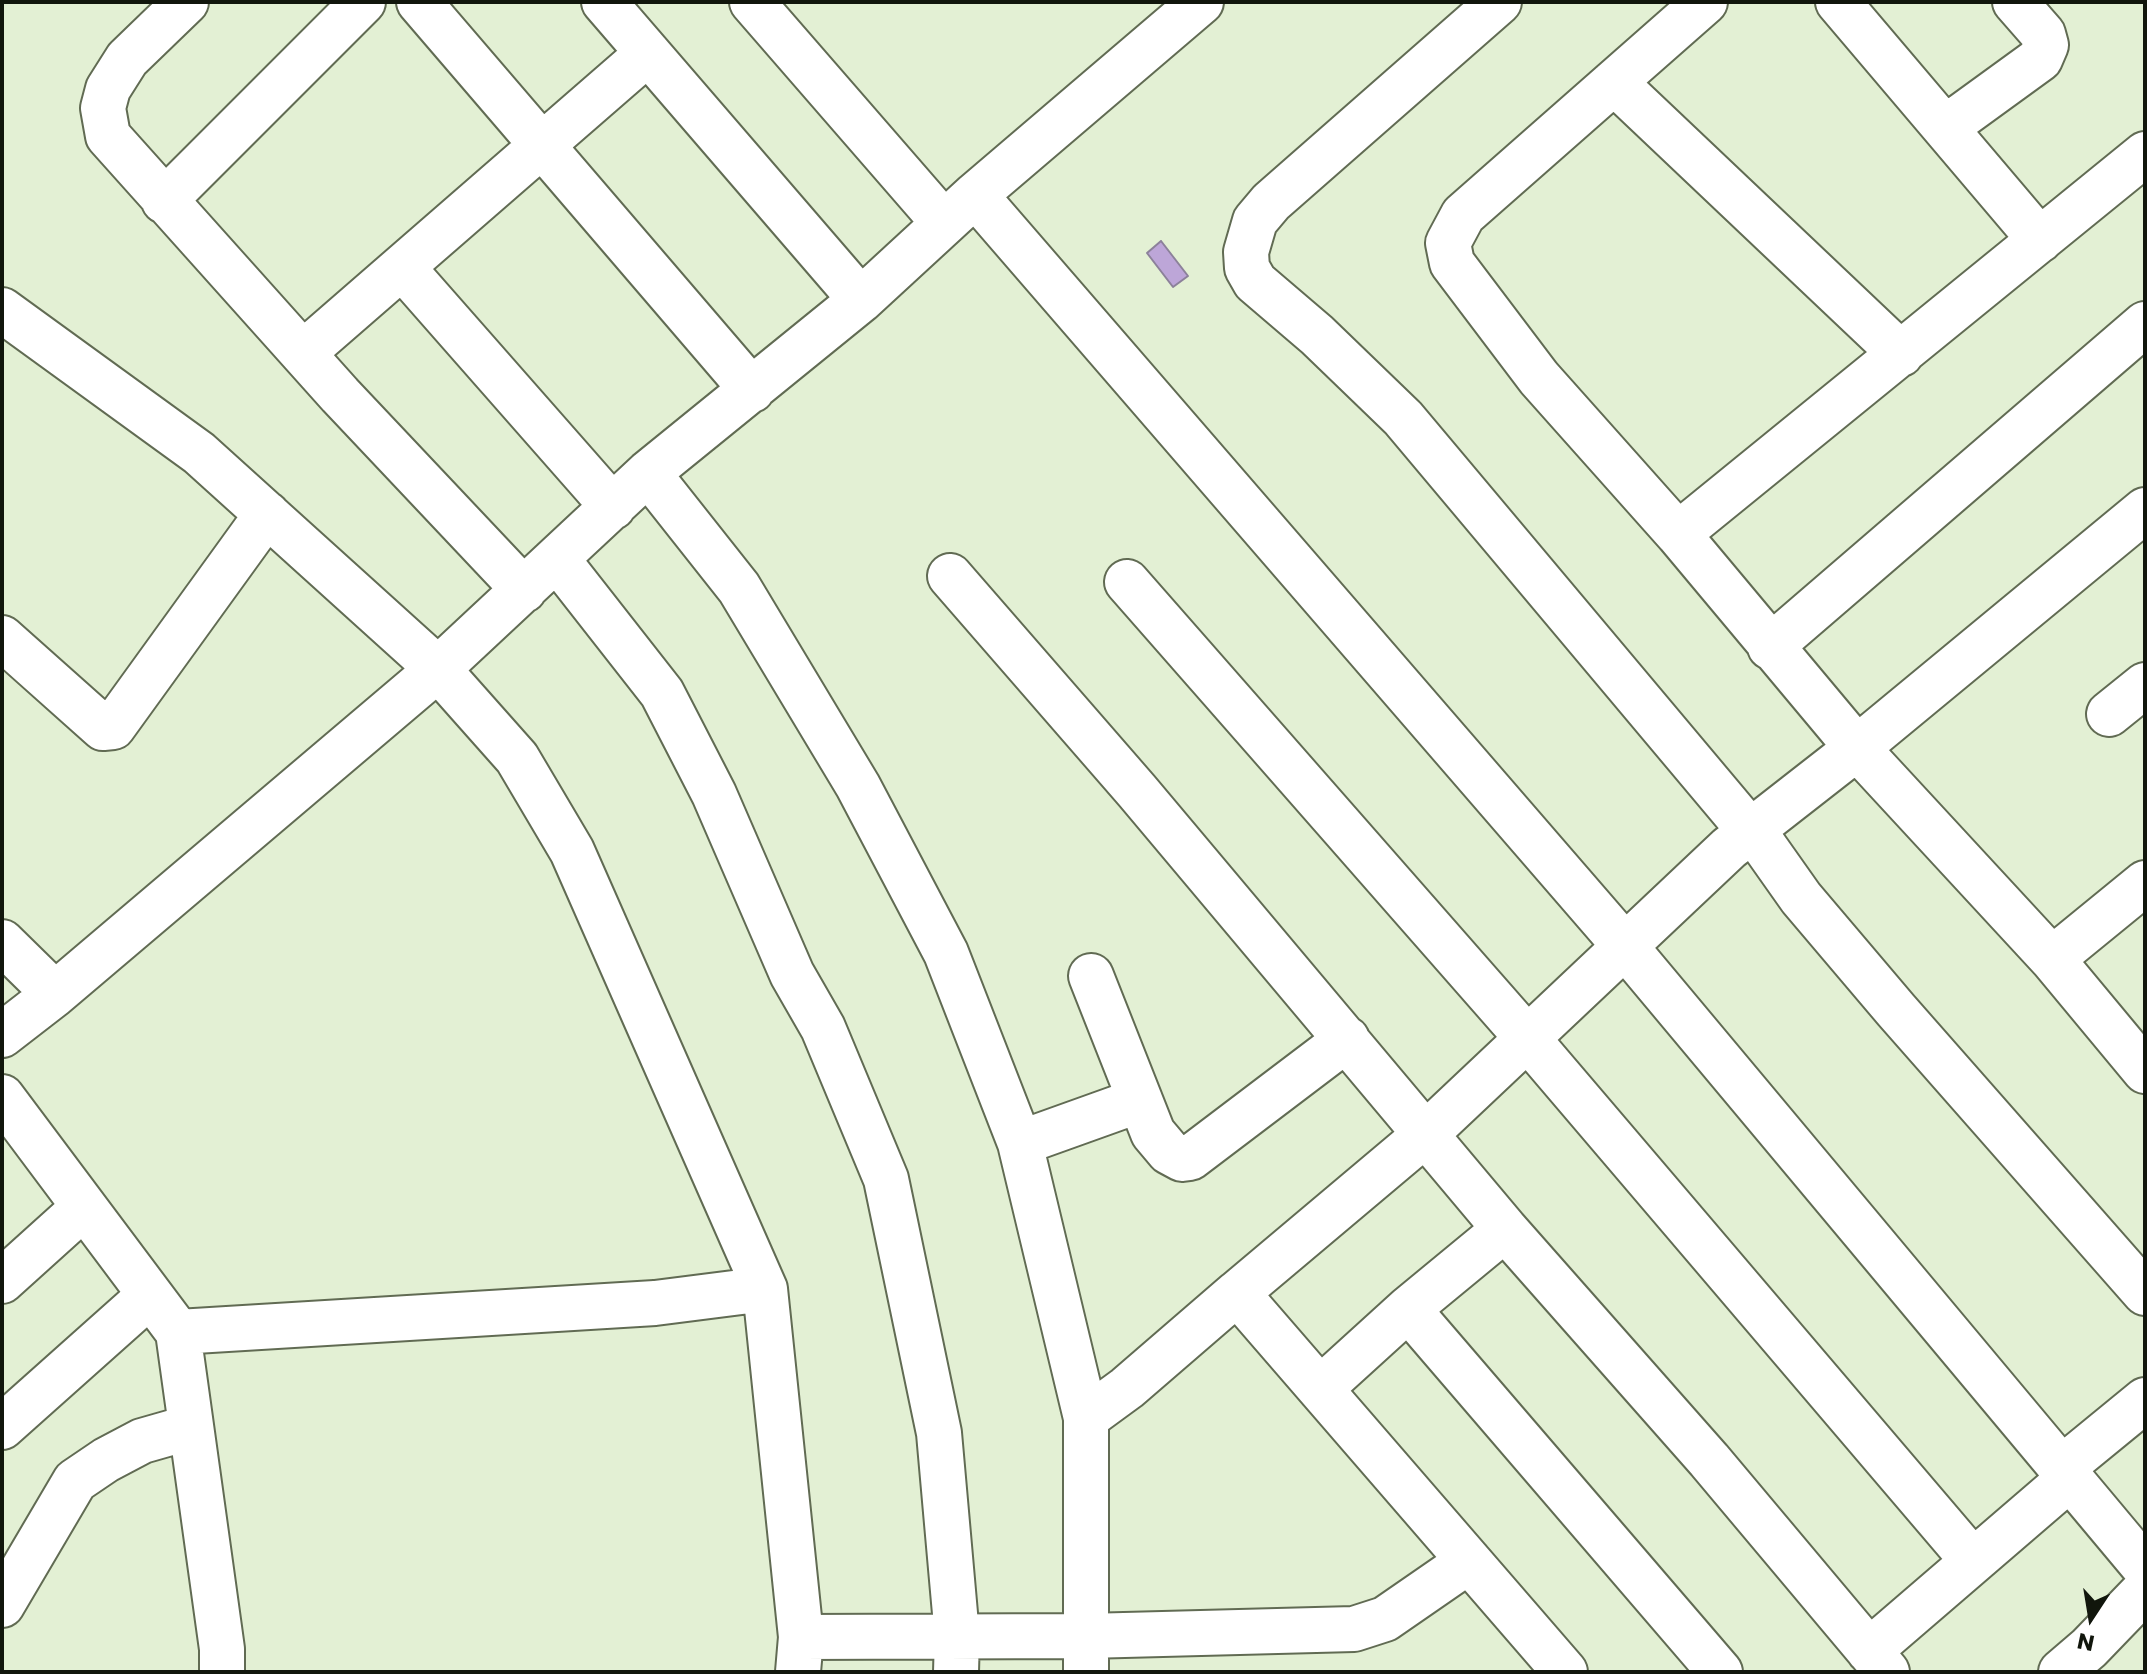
<!DOCTYPE html>
<html>
<head>
<meta charset="utf-8">
<style>
  body { margin:0 }
  #map { position:relative; width:2147px; height:1674px; overflow:hidden; background:#e3f0d4; font-family:Poppins,sans-serif }
  canvas { display:block }
  .frame { position:absolute; inset:0; border:4px solid #11160c; pointer-events:none }
  .north { position:absolute; left:2051px; top:1578px; width:80px; height:80px; -webkit-text-stroke:6px #fff; paint-order:stroke; rotate:192deg; font-size:22px; font-weight:700; line-height:32px; text-align:center; color:#11160c }
  .north::after { content:''; display:block; margin:auto; width:28px; height:36px; background:#11160c; clip-path:polygon(50% 0,100% 100%,50% 72%,0 100%) }
</style>
</head>
<body>
<div id="map">
<canvas width="2147" height="1674"></canvas>
<div class="frame"></div>
<div class="north">N</div>
</div>
<script>
const context = document.querySelector('canvas').getContext('2d');
context.lineJoin = 'round';
function fill(path, color) {
  context.fillStyle = color;
  context.fill(path, 'evenodd');
}
function shape(rows) {
  const path = new Path2D();
  for (const r of rows) {
    path.moveTo(r[0], r[1]);
    for (let i = 2; i < r.length; i += 2) path.lineTo(r[i], r[i + 1]);
  }
  return path;
}
function stroke(path, color, width, dash) {
  context.strokeStyle = color;
  context.lineWidth = width;
  context.lineCap = dash ? 'butt' : 'round';
  context.setLineDash(dash || []);
  context.stroke(path);
}
const building = shape([
  [1161,241,1188,276,1173,287,1147,253,1161,241]
]);
const minor = shape([
  [186,2,127,59,108,89,103,108,108,136,340,395,524,590],
  [419,2,752,390],
  [604,2,861,300],
  [752,2,944,223],
  [1499,2,1271,202,1255,221,1246,252,1247,268,1255,282,1317,335,1403,418,1739,818,1753,830,1801,898,1896,1010,2145,1293],
  [1705,2,1463,215,1448,243,1452,263,1539,378,1678,534,1857,748,2052,959,2145,1071],
  [1838,2,2040,240],
  [1614,82,1901,354],
  [1945,128,2040,59,2046,45,2043,34,2015,2],
  [975,195,1624,945,2145,1568],
  [164,201,363,2],
  [402,267,613,507],
  [2,310,199,453,438,669,517,758,572,851,765,1289,801,1637,798,1672],
  [303,353,648,53],
  [648,473,739,588,858,786,946,953,1020,1143,1086,1418,1086,1672],
  [1678,534,2145,154],
  [557,559,662,693,714,794,792,974,823,1028,886,1179,939,1433,957,1636,956,1672],
  [950,576,1137,791,1505,1229,1709,1460,1887,1672],
  [1127,582,1528,1039,1973,1561],
  [2,638,103,728,113,727,267,514],
  [1770,647,2145,324],
  [2109,714,2145,685],
  [2,942,55,994],
  [2052,959,2145,883],
  [1091,976,1153,1133,1169,1152,1182,1159,1190,1158,1347,1039],
  [2,1035,55,994,438,669,648,473,861,300,975,195,1201,2],
  [2,1097,178,1332,222,1649,222,1672],
  [1020,1143,1140,1100],
  [2,1281,84,1207],
  [1237,1293,1427,1133,1729,848,1857,748,2145,510],
  [1408,1309,1505,1229],
  [178,1332,655,1303,765,1289],
  [1320,1389,1408,1309,1720,1672],
  [1086,1418,1127,1388,1237,1293,1565,1672],
  [2,1427,150,1295],
  [2062,1468,2145,1400],
  [2,1605,75,1481,106,1460,142,1441,191,1427],
  [801,1637,1086,1636,1354,1629,1385,1619,1469,1561],
  [1869,1651,2070,1478],
  [2061,1672,2089,1648,2145,1590]
]);
fill(building, '#bda6d8');
stroke(building, '#8c819a', 2);
stroke(minor, '#616b53', 48);
stroke(minor, '#fff', 44);
</script>
</body>
</html>
